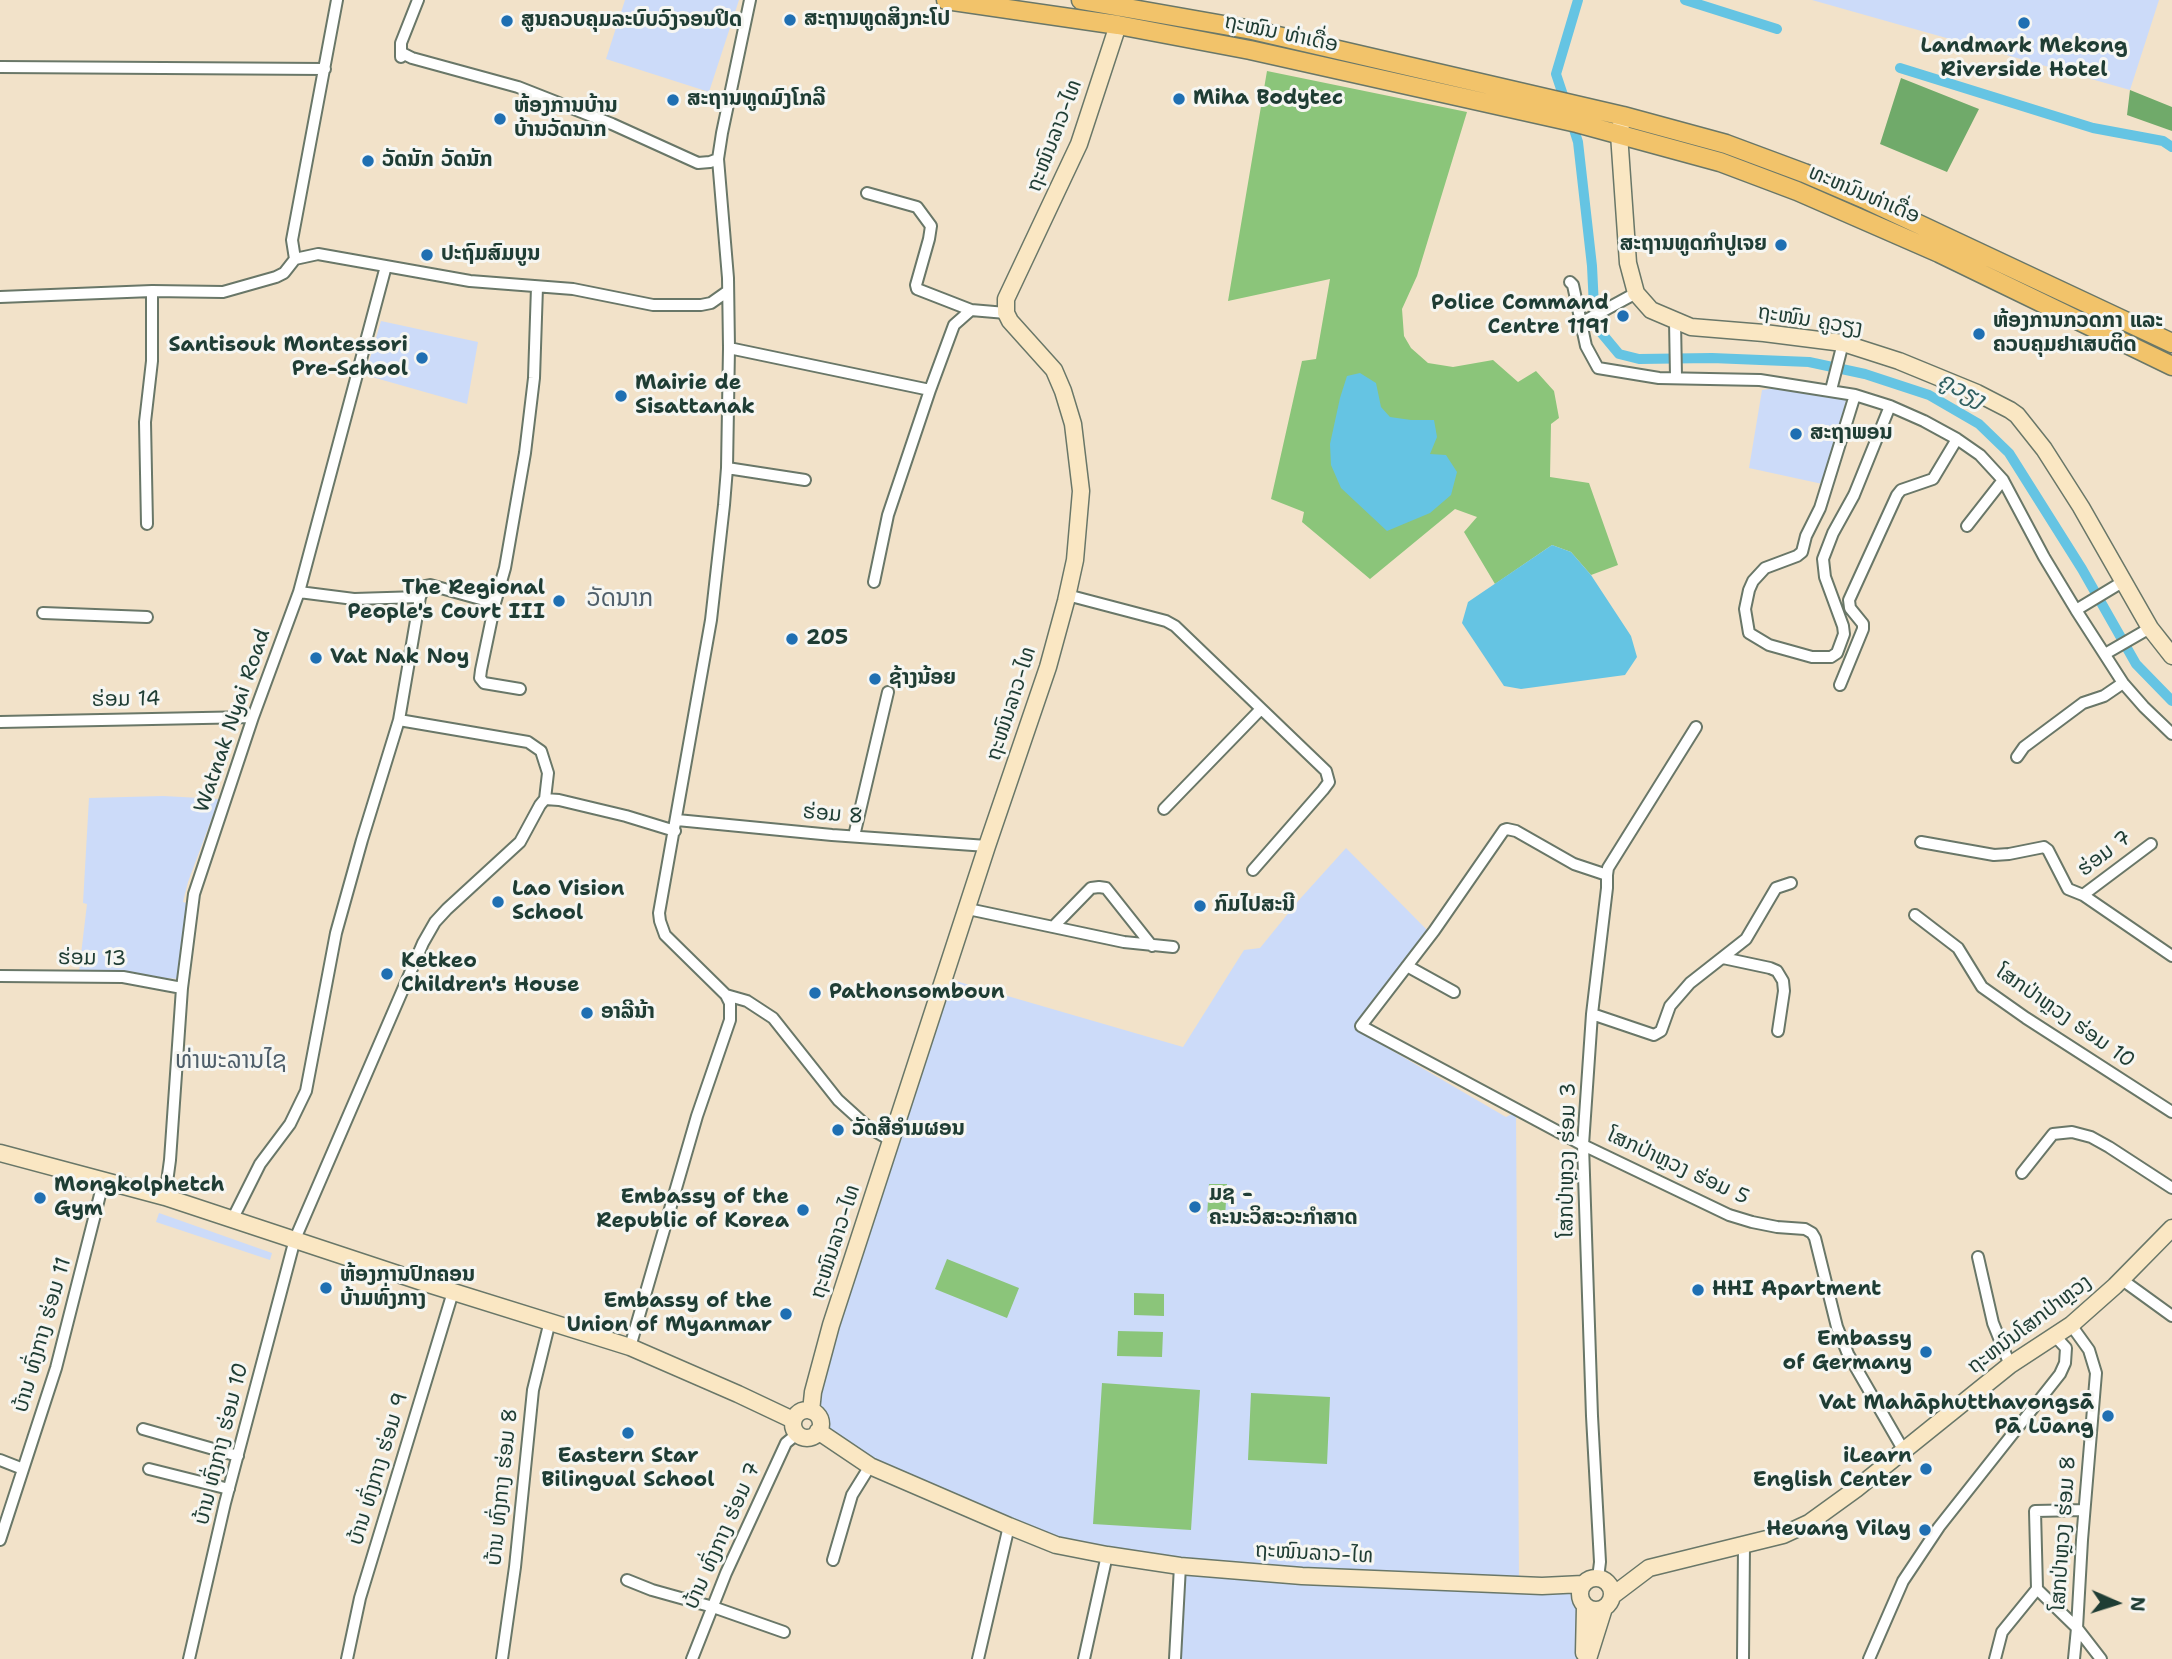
<!DOCTYPE html>
<html>
<head>
<meta charset="utf-8">
<style>
  body { margin:0 }
  #map { position:relative; width:2172px; height:1659px; overflow:hidden; background:#f2e2c9; font-family:"Shantell Sans",sans-serif }
  canvas { display:block }
  .north { position:absolute; left:2081px; top:1568px; width:70px; height:70px; -webkit-text-stroke:5px #f6f6f2; paint-order:stroke; rotate:93deg; font-size:19px; font-weight:700; line-height:28px; text-align:center; color:#1f3d34 }
  .north::after { content:''; display:block; margin:auto; width:24px; height:32px; background:#1f3d34; clip-path:polygon(50% 0,100% 100%,50% 72%,0 100%) }
</style>
</head>
<body>
<div id="map">
<canvas width="2172" height="1659"></canvas>
<div class="north">N</div>
</div>
<script>
const context = document.querySelector('canvas').getContext('2d');
context.lineJoin = 'round';
function fill(path, color) {
  context.fillStyle = color;
  context.fill(path, 'evenodd');
}
function shape(rows) {
  const path = new Path2D();
  for (const r of rows) {
    if (r.length === 3) {
      path.moveTo(r[0] + r[2], r[1]);
      path.arc(r[0], r[1], r[2], 0, 2 * Math.PI);
      continue;
    }
    path.moveTo(r[0], r[1]);
    for (let i = 2; i < r.length; i += 2) path.lineTo(r[i], r[i + 1]);
  }
  return path;
}
function stroke(path, color, width, dash) {
  context.strokeStyle = color;
  context.lineWidth = width;
  context.lineCap = dash ? 'butt' : 'round';
  context.setLineDash(dash || []);
  context.stroke(path);
}
function drawText(font, color, halo, rows, align = 'center') {
  context.font = font + ' "Shantell Sans","Noto Sans Lao",sans-serif';
  context.lineWidth = 6;
  context.setLineDash([]);
  context.textBaseline = 'middle';
  context.strokeStyle = halo;
  context.fillStyle = color;
  for (const [text, x, y, turn = 0] of rows) {
    context.save();
    context.translate(x, y);
    context.rotate((+turn || 0) * Math.PI / 180);
    context.textAlign = isNaN(turn) ? turn : align;
    if (halo) context.strokeText(text, 0, 0);
    context.fillText(text, 0, 0);
    context.restore();
  }
}
const built = shape([
  [625,0,739,0,709,92,606,59],
  [1812,0,2159,0,2130,90],
  [381,321,478,342,467,404,365,375],
  [1783,387,1846,400,1827,485,1749,468,1762,390],
  [163,796,219,799,188,882,183,902,190,904,178,979,79,971,87,904,83,903,89,798],
  [1346,848,1429,932,1355,1029,1506,1117,1516,1112,1519,1581,1215,1565,1057,1541,874,1463,823,1430,822,1416,816,1408,830,1338,949,979,1183,1047,1244,950,1260,948,1299,900],
  [159,1213,272,1253,270,1260,156,1222],
  [1184,1570,1522,1587,1589,1593,1590,1601,1599,1608,1586,1659,1179,1659]
]);
const green = shape([
  [1267,71,1467,112,1417,276,1402,309,1404,336,1411,348,1428,363,1453,367,1493,360,1518,382,1536,371,1554,391,1559,418,1551,424,1550,477,1589,483,1618,565,1591,575,1571,552,1552,545,1495,584,1464,532,1477,517,1455,509,1370,579,1302,522,1304,512,1271,499,1302,361,1316,359,1330,279,1228,301],
  [1209,1184,1227,1184,1225,1218,1207,1218],
  [947,1259,1019,1288,1007,1318,935,1289],
  [1134,1293,1164,1294,1164,1316,1134,1315],
  [1118,1331,1163,1332,1162,1357,1117,1356],
  [1102,1383,1200,1390,1191,1530,1093,1524],
  [1251,1393,1330,1397,1327,1464,1248,1460]
]);
const forest = shape([
  [1901,78,1979,109,1947,172,1880,144],
  [2130,90,2172,107,2172,131,2127,115]
]);
const water = shape([
  [1360,373,1376,383,1381,407,1390,417,1411,420,1434,420,1437,437,1430,454,1446,455,1457,472,1451,495,1430,513,1387,531,1341,488,1331,465,1330,444,1340,398,1347,376],
  [1552,545,1571,552,1591,575,1631,636,1637,657,1625,675,1521,689,1504,686,1462,623,1468,602]
]);
const canal = shape([
  [1685,0,1777,29],
  [1900,68,2093,128,2163,141,2172,147],
  [1566,104,1556,74,1578,0],
  [1571,120,1578,142,1592,266,1594,307],
  [1599,330,1619,354,1639,359,1712,358,1809,362,1865,374,1929,395,1979,424,2009,453,2082,569,2136,664,2172,701]
]);
const street = shape([
  [402,53,412,58,518,87,612,124,698,163,710,162,718,159],
  [401,57,401,43,418,0],
  [0,67,325,69],
  [867,193,917,207,931,226,929,239,916,285,917,289,971,310,1006,313],
  [295,259,292,240,337,0],
  [1570,282,1573,285,1586,346,1598,368,1659,378,1760,380,1855,395,1890,406,1924,421,1957,439,1980,455,2003,480,2044,557,2076,610,2123,683,2144,707,2172,734],
  [0,297,152,291,223,292,276,277,284,273,295,259,318,254,470,281,573,289,653,305,701,305,711,303,728,291],
  [1675,321,1676,377],
  [1581,323,1636,293],
  [729,348,930,390],
  [1831,390,1843,343],
  [1855,395,1820,508,1806,536,1802,552,1797,556,1765,568,1753,581,1749,590,1745,609,1749,633,1769,645,1812,657,1831,657,1837,653,1844,634,1843,626,1825,577,1823,559,1833,533,1854,495,1890,406],
  [727,468,805,480],
  [147,524,145,422,152,361,152,291],
  [1967,526,2003,480],
  [874,582,888,515,930,390,954,325,971,310],
  [299,592,354,599,420,597],
  [1067,595,1166,621,1175,626,1326,771,1329,782,1323,790,1253,870],
  [2076,610,2124,581],
  [43,613,147,617],
  [2105,654,2150,628],
  [1840,685,1863,629,1863,624,1850,608,1849,600,1897,495,1901,490,1933,479,1957,439],
  [520,689,484,683,480,678,481,670,495,603,505,568,525,453,534,378,537,287],
  [0,722,253,717],
  [2017,757,2024,747,2083,703,2104,696,2123,683],
  [545,799,559,800,626,816,675,831],
  [1164,809,1260,710],
  [677,820,832,835,987,846],
  [854,836,888,692],
  [1921,842,1994,855,2009,854,2044,847,2048,850,2068,889,2083,895,2172,956],
  [1607,875,1574,864,1516,831,1507,829,1504,830,1434,931,1361,1026,1583,1145,1729,1215,1752,1222,1777,1227,1805,1229,1812,1233,1815,1238,1837,1327,1848,1354,1904,1451],
  [2083,895,2151,844],
  [968,909,1124,942,1173,947],
  [1915,915,1958,948,1982,987,2026,1018,2172,1112],
  [1053,927,1091,888,1099,887,1106,888,1152,946],
  [1723,958,1770,968,1777,971,1783,981,1784,991,1778,1031],
  [1407,966,1454,992],
  [0,976,123,977,182,988],
  [726,995,747,1001,773,1018,838,1100,869,1128,892,1141],
  [1592,1014,1654,1035,1661,1031,1670,1006,1690,983,1746,939,1776,888,1791,883],
  [2022,1173,2053,1134,2072,1132,2091,1137,2109,1147,2172,1188],
  [165,1197,170,1160,182,988,194,894,253,717,299,592,386,266],
  [233,1218,260,1164,290,1124,306,1091,336,933,362,840,399,720,420,597,425,586,430,585,495,603],
  [1978,1257,1993,1323,2010,1365],
  [2121,1279,2172,1316],
  [2071,1325,2089,1350,2096,1373,2082,1540,2077,1628,2101,1659],
  [630,1347,697,1116,730,1020,730,1003,726,995,665,935,660,921,659,913,711,620,724,505,727,468,729,348,728,278,718,159,722,133,750,0],
  [143,1429,238,1456],
  [0,1460,23,1469],
  [149,1469,229,1489],
  [0,1540,56,1368,104,1179],
  [833,1560,852,1495,870,1466],
  [1598,1578,1600,1562,1592,1416,1583,1145,1592,1014,1607,888,1607,875,1608,868,1696,727],
  [627,1580,652,1590,713,1607,784,1632],
  [189,1659,225,1503,295,1239,423,943,435,922,447,909,520,842,540,805,545,799,548,773,541,751,528,742,399,720],
  [347,1659,360,1598,453,1292],
  [502,1659,515,1567,533,1390,550,1321],
  [692,1659,726,1573,786,1443,797,1434],
  [978,1659,1009,1526],
  [1084,1659,1107,1555],
  [1175,1659,1180,1566],
  [1743,1659,1744,1545],
  [1869,1659,1903,1581,1939,1527,2060,1374,2065,1363,2066,1348,2054,1335],
  [1995,1659,2002,1632,2037,1589],
  [2074,1659,2077,1628,2037,1589,2035,1511,2084,1510]
]);
const secondary = shape([
  [1623,116,1619,134,1628,263,1636,293,1651,310,1691,327,1764,333,1843,343,1899,361,1977,393,2010,410,2017,415,2044,449,2081,507,2150,628,2172,656],
  [0,1153,165,1197,428,1284,630,1347,738,1394,793,1420],
  [807,1424,14],
  [811,1411,813,1392,831,1325,987,846,1048,667,1066,601,1075,560,1081,491,1073,424,1063,391,1054,370,1010,321,1006,313,1006,299,1079,144,1118,25],
  [818,1431,870,1466,1009,1526,1056,1545,1107,1555,1180,1566,1302,1576,1542,1586,1583,1584],
  [1596,1594,16],
  [1612,1596,1649,1568,1783,1535,1809,1523,1856,1489,2010,1365,2071,1325,2115,1286,2172,1228],
  [1584,1653,1585,1607],
  [1588,1659,1604,1608]
]);
const primary = shape([
  [946,0,1118,25,1250,50,1577,123,1720,162,1797,191,1939,253,2172,366],
  [1081,0,1252,30,1623,116,1726,144,1804,173,1867,200,2172,343]
]);
const markers = [
  [790,20,7,"#1f6fb2"],
  [507,21,7,"#1f6fb2"],
  [2024,23,7,"#1f6fb2"],
  [1179,99,7,"#1f6fb2"],
  [673,100,7,"#1f6fb2"],
  [500,119,7,"#1f6fb2"],
  [368,161,7,"#1f6fb2"],
  [1781,245,7,"#1f6fb2"],
  [427,255,7,"#1f6fb2"],
  [1623,316,7,"#1f6fb2"],
  [1979,334,7,"#1f6fb2"],
  [422,358,7,"#1f6fb2"],
  [621,396,7,"#1f6fb2"],
  [1796,434,7,"#1f6fb2"],
  [559,601,7,"#1f6fb2"],
  [792,639,7,"#1f6fb2"],
  [316,658,7,"#1f6fb2"],
  [875,679,7,"#1f6fb2"],
  [498,902,7,"#1f6fb2"],
  [1200,906,7,"#1f6fb2"],
  [387,974,7,"#1f6fb2"],
  [815,993,7,"#1f6fb2"],
  [587,1013,7,"#1f6fb2"],
  [838,1130,7,"#1f6fb2"],
  [40,1198,7,"#1f6fb2"],
  [1195,1207,7,"#1f6fb2"],
  [803,1210,7,"#1f6fb2"],
  [326,1288,7,"#1f6fb2"],
  [1698,1290,7,"#1f6fb2"],
  [786,1314,7,"#1f6fb2"],
  [1926,1352,7,"#1f6fb2"],
  [2108,1416,7,"#1f6fb2"],
  [628,1433,7,"#1f6fb2"],
  [1926,1469,7,"#1f6fb2"],
  [1925,1530,7,"#1f6fb2"]
];
const poiNames = [
  ["ສະຖານທູດສິງກະໂປ",804,20],
  ["ສູນຄວບຄຸມລະບົບວົງຈອນປິດ",521,21],
  ["Landmark Mekong",2024,47,"center"],
  ["Riverside Hotel",2024,71,"center"],
  ["Miha Bodytec",1193,99],
  ["ສະຖານທູດມົງໂກລີ",687,100],
  ["ຫ້ອງການບ້ານ",514,107],
  ["ບ້ານວັດນາກ",514,131],
  ["ວັດນັກ ວັດນັກ",382,161],
  ["ສະຖານທູດກຳປູເຈຍ",1767,245,"right"],
  ["ປະຖົມສົມບູນ",441,255],
  ["Police Command",1609,304,"right"],
  ["Centre 1191",1609,328,"right"],
  ["ຫ້ອງການກວດກາ ແລະ",1993,322],
  ["ຄວບຄຸມຢາເສບຕິດ",1993,346],
  ["Santisouk Montessori",408,346,"right"],
  ["Pre-School",408,370,"right"],
  ["Mairie de",635,384],
  ["Sisattanak",635,408],
  ["ສະຖາພອນ",1810,434],
  ["The Regional",545,589,"right"],
  ["People's Court III",545,613,"right"],
  ["205",806,639],
  ["Vat Nak Noy",330,658],
  ["ຊ້າງນ້ອຍ",889,679],
  ["Lao Vision",512,890],
  ["School",512,914],
  ["ກົມໄປສະນີ",1214,906],
  ["Ketkeo",401,962],
  ["Children's House",401,986],
  ["Pathonsomboun",829,993],
  ["ອາລີນ້າ",601,1013],
  ["ວັດສີອຳມຜອນ",852,1130],
  ["Mongkolphetch",54,1186],
  ["Gym",54,1210],
  ["ມຊ -",1209,1195],
  ["ຄະນະວິສະວະກຳສາດ",1209,1219],
  ["Embassy of the",789,1198,"right"],
  ["Republic of Korea",789,1222,"right"],
  ["ຫ້ອງການປົກຄອນ",340,1276],
  ["ບ້າມທົ່ງກາງ",340,1300],
  ["HHI Apartment",1712,1290],
  ["Embassy of the",772,1302,"right"],
  ["Union of Myanmar",772,1326,"right"],
  ["Embassy",1912,1340,"right"],
  ["of Germany",1912,1364,"right"],
  ["Vat Mahāphutthavongsā",2094,1404,"right"],
  ["Pā Lūang",2094,1428,"right"],
  ["Eastern Star",628,1457,"center"],
  ["Bilingual School",628,1481,"center"],
  ["iLearn",1912,1457,"right"],
  ["English Center",1912,1481,"right"],
  ["Heuang Vilay",1911,1530,"right"]
];
const streetNames = [
  ["ຖະໝົນ ທ່າເດື່ອ",1281,34,12],
  ["ຖະໜົນລາວ-ໄທ",1055,136,-69],
  ["ທະຫນົນທ່າເດື່ອ",1864,195,23],
  ["ຖະໜົນ ຄູວຽງ",1810,321,9],
  ["ຮ່ອມ 14",126,700,-1],
  ["ຖະໜົນລາວ-ໄທ",1012,704,-72],
  ["Watnak Nyai Road",233,721,-71],
  ["ຮ່ອມ 8",833,815,5],
  ["ຮ່ອມ 7",2105,854,-37],
  ["ຮ່ອມ 13",92,959,1],
  ["ໂສກປ່າຫຼວງ ຮ່ອມ 10",2065,1017,35],
  ["ໂສກປ່າຫຼວງ ຮ່ອມ 3",1568,1160,-89],
  ["ໂສກປ່າຫຼວງ ຮ່ອມ 5",1678,1167,25],
  ["ຖະໜົນລາວ-ໄທ",836,1242,-72],
  ["ຖະຫນົນໂສກປ່າຫຼວງ",2030,1325,-37],
  ["ບ້ານ ທົ່ງກາງ ຮ່ອມ 11",43,1335,-74],
  ["ບ້ານ ທົ່ງກາງ ຮ່ອມ 10",222,1444,-76],
  ["ບ້ານ ທົ່ງກາງ ຮ່ອມ 9",379,1469,-73],
  ["ບ້ານ ທົ່ງກາງ ຮ່ອມ 8",503,1487,-84],
  ["ໂສກປ່າຫຼວງ ຮ່ອມ 8",2064,1533,-86],
  ["ບ້ານ ທົ່ງກາງ ຮ່ອມ 7",723,1536,-66],
  ["ຖະໜົນລາວ-ໄທ",1314,1554,3]
];
const waterNames = [
  ["ຄູວຽງ",1961,391,29]
];
const quarterNames = [
  ["ວັດນາກ",620,600],
  ["ທ່າພະລານໄຊ",231,1062]
];
fill(built, '#ccdbf9');
fill(green, '#8bc57a');
fill(forest, '#70aa6a');
fill(water, '#65c4e3');
stroke(canal, '#65c4e3', 10);
stroke(street, '#697768', 14);
stroke(secondary, '#697768', 19);
stroke(primary, '#697768', 21);
stroke(street, '#fff', 10);
stroke(secondary, '#fae7c3', 16);
stroke(primary, '#f2c36a', 18);
for (const [x, y, r, color] of markers) {
  const dot = new Path2D();
  dot.arc(x, y, r, 0, 2 * Math.PI);
  context.fillStyle = color;
  context.fill(dot);
  stroke(dot, '#f6f6f2', 2.5);
}
drawText('bold 21px', '#1f3d34', '#f6f6f2', poiNames, 'left');
drawText('21px', '#1f3d34', '#f6f6f2', streetNames);
drawText('italic 23px', '#305f60', '#f6f6f2', waterNames);
drawText('24px', '#4f5f6a', '#f6f6f2', quarterNames);
</script>
</body>
</html>
